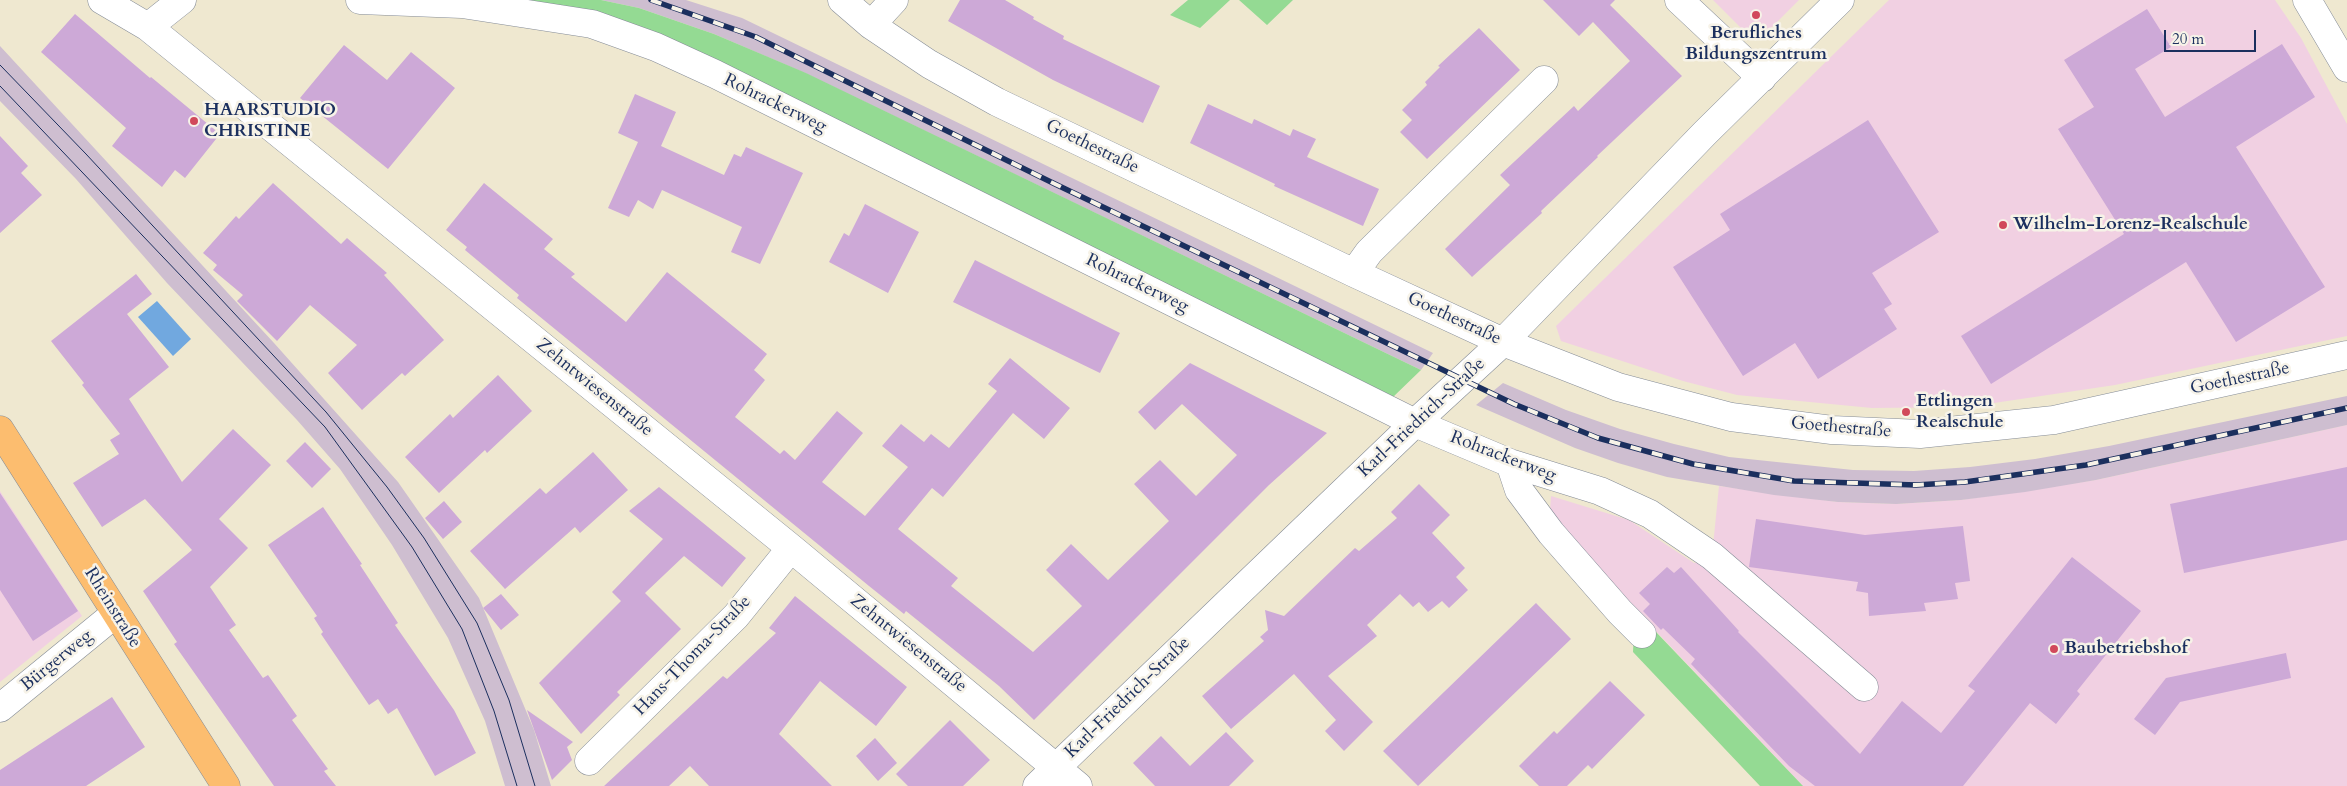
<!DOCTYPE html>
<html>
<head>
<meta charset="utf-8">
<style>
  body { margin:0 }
  #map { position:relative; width:2347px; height:786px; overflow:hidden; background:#efe8d0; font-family:Cardo,serif }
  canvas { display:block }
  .scale { position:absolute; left:2164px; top:30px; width:92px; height:22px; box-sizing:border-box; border:2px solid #1b2f5e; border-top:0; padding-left:6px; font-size:15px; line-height:18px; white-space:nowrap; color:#1b2f5e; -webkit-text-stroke:4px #f7f3e8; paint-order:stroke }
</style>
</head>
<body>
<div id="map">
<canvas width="2347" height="786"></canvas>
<div class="scale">20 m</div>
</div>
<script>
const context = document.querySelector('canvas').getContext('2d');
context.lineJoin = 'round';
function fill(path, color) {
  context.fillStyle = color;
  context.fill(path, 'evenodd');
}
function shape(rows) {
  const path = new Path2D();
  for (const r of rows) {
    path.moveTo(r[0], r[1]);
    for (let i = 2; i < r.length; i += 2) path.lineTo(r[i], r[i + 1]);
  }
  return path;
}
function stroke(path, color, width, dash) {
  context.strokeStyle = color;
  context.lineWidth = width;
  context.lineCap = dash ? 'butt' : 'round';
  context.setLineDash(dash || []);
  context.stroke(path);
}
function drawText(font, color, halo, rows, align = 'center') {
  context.font = font + ' Cardo,serif';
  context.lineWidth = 5;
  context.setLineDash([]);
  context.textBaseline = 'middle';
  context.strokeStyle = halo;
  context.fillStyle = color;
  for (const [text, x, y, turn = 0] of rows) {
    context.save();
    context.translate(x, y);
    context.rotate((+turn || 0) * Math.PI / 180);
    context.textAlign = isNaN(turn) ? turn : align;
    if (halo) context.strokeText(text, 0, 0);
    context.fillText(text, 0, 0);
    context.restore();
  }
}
const built = shape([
  [1713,0,1799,0,1769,30,1742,29],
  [1889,0,2275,0,2301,38,2347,124,2347,336,2115,385,1967,407,1872,408,1737,395,1683,381,1561,341,1556,326],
  [2347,425,2347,786,1803,786,1560,530,1550,511,1551,496,1629,520,1694,563,1712,556,1719,486,1838,502,1896,504,1961,500,2096,480],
  [0,491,82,616,0,682]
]);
const industrial = shape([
  [601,0,686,0,742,18,1433,353,1421,370,805,73,714,34,639,8],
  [0,46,274,343,398,482,479,598,534,730,551,786,505,786,485,721,448,638,392,545,340,469,297,420,167,283,76,179,0,101],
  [1503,383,1566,410,1620,429,1674,444,1729,457,1853,470,1914,471,1970,467,2035,459,2109,446,2347,396,2347,425,2096,480,2025,492,1961,500,1896,504,1838,502,1774,495,1667,477,1618,463,1575,448,1476,405]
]);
const green = shape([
  [498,0,601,0,639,8,714,34,806,73,1421,370,1392,398,707,58],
  [1188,0,1230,0,1200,28,1170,15],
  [1239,0,1293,0,1267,25],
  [1635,610,1803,786,1760,786,1633,652]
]);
const water = shape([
  [157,301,191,339,173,356,138,317]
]);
const building = shape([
  [960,0,1005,0,1034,17,1033,19,1064,36,1063,39,1160,86,1143,123,1053,80,948,21],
  [1543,0,1615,0,1610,5,1682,76,1597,156,1598,157,1541,211,1542,213,1472,277,1445,249,1510,185,1500,175,1574,106,1578,111,1630,61,1593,22,1579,36],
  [2147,9,2171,47,2135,69,2165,117,2282,44,2315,97,2236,147,2325,287,2236,342,2186,262,1991,384,1961,336,2124,234,2058,129,2094,107,2064,60],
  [75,14,150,78,151,77,220,134,185,178,175,170,162,187,112,146,126,128,41,52],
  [1479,28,1520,70,1427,159,1400,132,1412,120,1402,110,1427,85,1425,82,1440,67,1438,66],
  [344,45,387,80,411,52,455,88,388,169,300,98],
  [635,94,676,112,661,146,724,175,734,154,741,157,746,147,803,173,760,264,731,252,742,227,662,190,653,209,638,200,629,217,608,208,638,142,618,133],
  [1208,104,1252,124,1254,119,1290,136,1293,129,1316,139,1307,157,1379,189,1363,226,1274,186,1275,184,1190,143],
  [1868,120,1939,232,1872,273,1892,304,1884,309,1897,329,1818,379,1795,343,1743,376,1673,267,1730,230,1720,214],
  [0,136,28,166,21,173,42,195,0,233],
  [273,183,341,244,347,238,387,273,384,275,444,340,405,376,402,373,362,410,328,373,357,345,310,305,277,341,237,301,243,295,213,270,217,265,203,253,236,216,239,219],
  [484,183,553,239,544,249,575,274,571,277,626,322,667,272,767,354,754,370,765,380,735,417,780,454,784,450,795,460,837,411,863,433,822,482,865,516,908,467,882,446,901,424,924,442,931,434,949,448,997,391,988,384,1010,358,1070,408,1044,439,1013,413,943,497,932,488,898,529,958,578,951,586,1033,652,1082,606,1046,570,1071,544,1108,580,1169,521,1134,484,1160,460,1196,496,1237,455,1182,404,1155,430,1138,412,1190,363,1327,433,1269,485,1034,720,999,686,906,611,904,614,869,586,517,298,519,295,465,250,467,247,446,230],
  [865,204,919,232,888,293,829,262,844,233,849,236],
  [975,260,1120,333,1100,373,953,302],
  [136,274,152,294,127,314,169,367,129,399,182,482,233,429,271,465,219,519,248,548,210,587,236,625,229,630,263,678,268,675,297,716,292,720,328,769,324,771,336,786,274,786,174,644,177,642,143,591,192,550,145,499,102,527,73,483,119,454,110,440,120,434,82,385,84,383,51,341],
  [498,375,532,411,487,453,485,450,439,493,405,457,450,414,453,418],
  [305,442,331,469,312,488,286,461],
  [593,452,628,490,580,533,575,527,505,589,470,551,540,488,546,494],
  [2347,467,2347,540,2184,573,2170,504],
  [1419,484,1450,515,1432,533,1465,568,1456,577,1468,590,1449,608,1442,601,1428,612,1419,602,1413,607,1400,594,1367,625,1377,636,1328,676,1373,722,1344,751,1325,731,1336,720,1294,674,1231,729,1202,696,1264,641,1260,637,1268,630,1265,610,1284,616,1355,548,1359,551,1397,518,1391,512],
  [659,487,746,558,722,587,684,556,645,593,681,629,617,692,620,695,581,734,539,683,621,601,612,592,663,539,629,511],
  [0,493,78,611,33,641,0,590],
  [444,501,462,522,443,539,425,518],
  [323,507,362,564,360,565,398,623,395,625,454,710,476,753,435,776,397,708,388,714,378,699,369,705,321,634,323,632,314,618,317,616,268,545],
  [1756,519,1865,535,1963,526,1970,581,1955,583,1958,599,1924,603,1926,611,1869,616,1868,593,1856,591,1858,582,1749,567],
  [2072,557,2141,611,2077,691,2080,694,2056,724,2030,703,1963,786,1815,786,1789,766,1691,664,1695,659,1663,628,1661,630,1643,611,1650,604,1639,593,1667,567,1674,573,1681,567,1739,631,1738,632,1860,754,1902,701,1941,733,1975,691,1968,686],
  [501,594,519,615,501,630,483,608],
  [795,596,907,687,876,726,820,681,779,734,832,786,709,786,690,766,669,786,604,786,723,676,727,679,776,633,769,628],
  [1536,603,1571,639,1418,786,1383,751],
  [2286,653,2291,678,2180,702,2155,735,2134,719,2166,678],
  [1610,681,1645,715,1592,769,1588,765,1567,786,1539,786,1519,766,1554,731,1557,734],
  [112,697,145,747,86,786,0,786,0,770],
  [527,710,573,742,567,747,572,760,552,780],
  [950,720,990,760,963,786,908,786,896,774],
  [1226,732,1254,761,1229,786,1155,786,1133,763,1161,736,1190,766],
  [875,738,897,763,878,781,856,756]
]);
const minor = shape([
  [102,0,148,27,791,548,1078,786],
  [360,0,462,4,592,24,656,47,715,74,1415,423,1510,463,1600,491,1650,514,1712,556,1864,687],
  [842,0,871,25,929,64,997,102,1354,273,1503,342,1618,387,1731,417,1832,430,1920,434,2054,420,2347,355],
  [1679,0,1762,78],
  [2307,0,2347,68],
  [871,25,894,0],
  [148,27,182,0],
  [1354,273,1369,252,1544,80],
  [1510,463,1519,490,1551,533,1620,612,1642,634],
  [0,708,115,614],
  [589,761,736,616,791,548],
  [1037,786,1415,423,1503,342,1705,133,1840,0]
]);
const major = shape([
  [0,430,226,786]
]);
const tram = shape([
  [0,65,86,154,326,412,387,487,424,538,477,623,509,700,535,786],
  [0,86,325,427,412,547,462,629,494,711,517,786]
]);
const rail = shape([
  [651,0,756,37,1055,184,1514,404,1598,438,1693,464,1794,481,1916,485,1965,482,2086,465,2347,408]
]);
const markers = [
  [1756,15,5,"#d1495b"],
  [194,121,5,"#d1495b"],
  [2003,225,5,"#d1495b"],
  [1906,412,5,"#d1495b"],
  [2054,649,5,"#d1495b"]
];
const poiNames = [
  ["Berufliches",1756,34,"center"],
  ["Bildungszentrum",1756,55,"center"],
  ["HAARSTUDIO",204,111],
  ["CHRISTINE",204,132],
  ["Wilhelm-Lorenz-Realschule",2013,225],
  ["Ettlingen",1916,402],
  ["Realschule",1916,423],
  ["Baubetriebshof",2064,649]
];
const streetNames = [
  ["Rohrackerweg",775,104,26],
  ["Goethestraße",1092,147,26],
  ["Rohrackerweg",1137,284,26],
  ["Goethestraße",1454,319,25],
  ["Goethestraße",2240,379,-12],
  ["Zehntwiesenstraße",594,388,39],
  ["Karl-Friedrich-Straße",1422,418,-43],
  ["Goethestraße",1841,428,5],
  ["Rohrackerweg",1503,457,21],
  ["Rheinstraße",112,608,58],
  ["Zehntwiesenstraße",908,644,39],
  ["Hans-Thoma-Straße",693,656,-46],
  ["Bürgerweg",57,661,-39],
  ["Karl-Friedrich-Straße",1128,698,-44]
];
fill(built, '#f1d0e2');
fill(industrial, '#cebed0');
fill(green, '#94da93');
fill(water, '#71a8df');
fill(building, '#cda9d7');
stroke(minor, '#858c97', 29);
stroke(major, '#858c97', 29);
stroke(minor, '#fff', 28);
stroke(major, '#fcbd6f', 28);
stroke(tram, '#1b2f5e', 1);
stroke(rail, '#1b2f5e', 5.5);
stroke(rail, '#f7f3e8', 4, [11]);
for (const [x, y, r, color] of markers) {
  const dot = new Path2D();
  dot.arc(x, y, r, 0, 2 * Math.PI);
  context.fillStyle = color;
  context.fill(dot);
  stroke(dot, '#f7f3e8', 2);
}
drawText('bold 18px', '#1b2f5e', '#f7f3e8', poiNames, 'left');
drawText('18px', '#1b2f5e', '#f7f3e8', streetNames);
</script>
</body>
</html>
